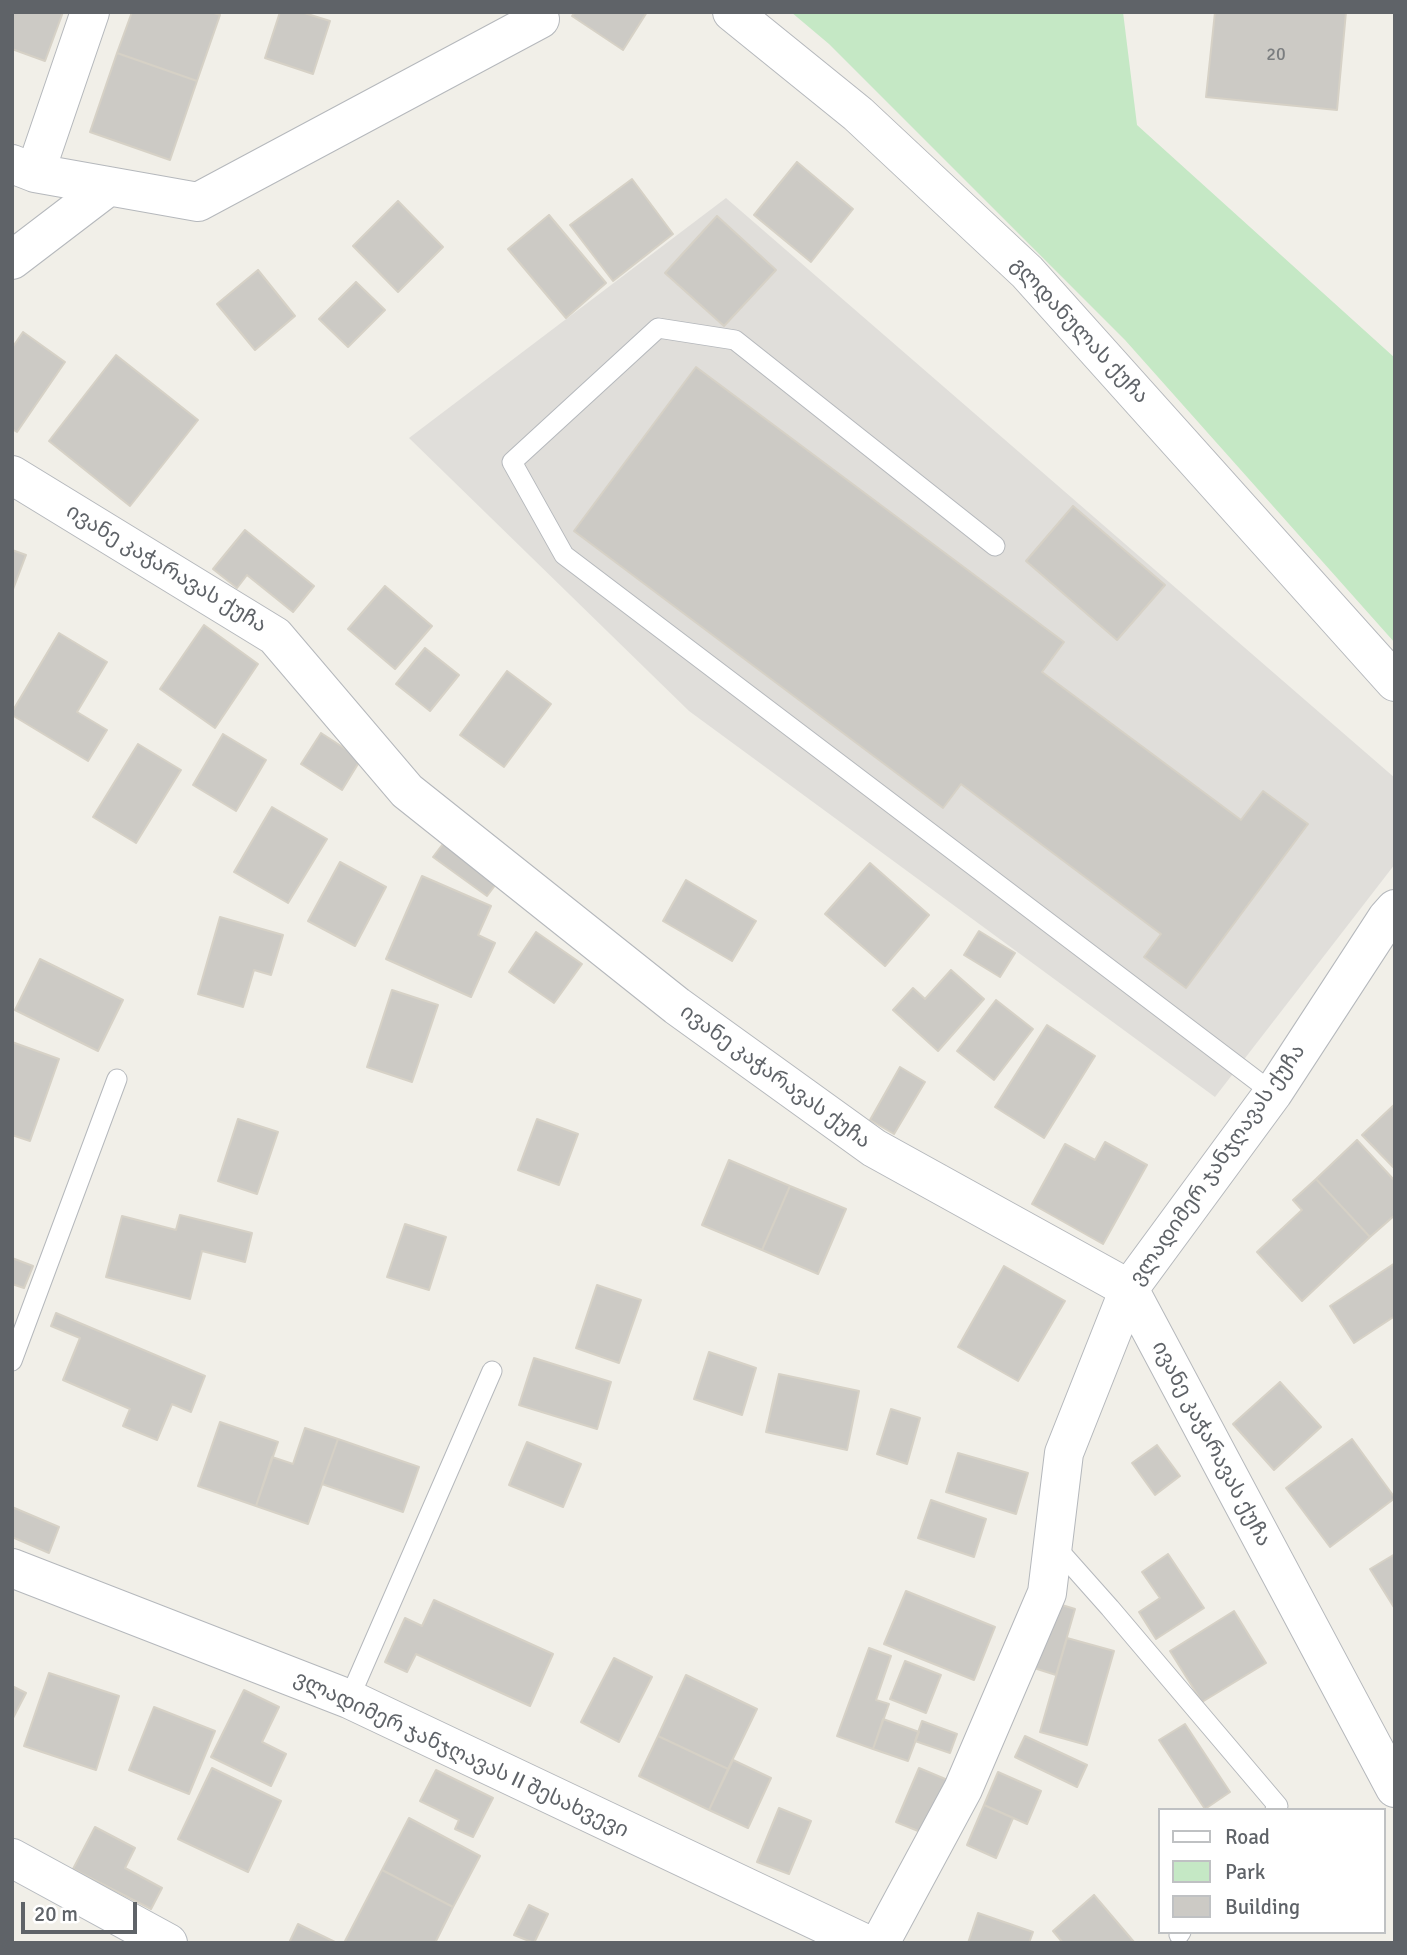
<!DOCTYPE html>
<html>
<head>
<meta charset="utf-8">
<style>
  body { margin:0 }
  #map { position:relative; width:1407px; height:1955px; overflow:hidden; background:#f1efe8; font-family:Signika,sans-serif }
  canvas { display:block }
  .frame { position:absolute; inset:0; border:14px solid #5f6368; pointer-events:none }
  .legend { position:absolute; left:1158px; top:1808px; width:228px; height:126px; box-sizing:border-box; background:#fff; border:2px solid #bfc1c3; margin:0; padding:9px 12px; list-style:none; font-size:21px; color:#5f6368 }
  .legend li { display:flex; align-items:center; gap:14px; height:35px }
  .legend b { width:35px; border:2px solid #bfc1c3 }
  .scale { position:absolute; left:21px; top:1902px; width:116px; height:32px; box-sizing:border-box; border:4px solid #5f6368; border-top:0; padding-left:9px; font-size:21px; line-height:24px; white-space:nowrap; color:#5f6368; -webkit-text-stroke:5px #fff; paint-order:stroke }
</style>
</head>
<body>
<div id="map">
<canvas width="1407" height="1955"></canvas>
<div class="frame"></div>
<ul class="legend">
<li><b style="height:9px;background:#fff"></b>Road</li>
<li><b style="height:19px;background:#c5e8c5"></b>Park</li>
<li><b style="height:19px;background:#cccac5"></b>Building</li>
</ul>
<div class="scale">20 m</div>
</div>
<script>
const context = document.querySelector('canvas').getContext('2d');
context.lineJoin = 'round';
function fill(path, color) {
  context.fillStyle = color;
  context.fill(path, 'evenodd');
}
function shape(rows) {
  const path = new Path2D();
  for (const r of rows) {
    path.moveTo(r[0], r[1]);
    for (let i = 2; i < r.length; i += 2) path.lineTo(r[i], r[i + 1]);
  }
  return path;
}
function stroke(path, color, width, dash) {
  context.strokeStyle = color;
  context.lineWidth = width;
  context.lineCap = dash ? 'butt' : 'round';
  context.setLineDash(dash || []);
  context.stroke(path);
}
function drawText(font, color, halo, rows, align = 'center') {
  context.font = font + ' Signika,"Noto Sans Georgian",sans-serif';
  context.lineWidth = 7;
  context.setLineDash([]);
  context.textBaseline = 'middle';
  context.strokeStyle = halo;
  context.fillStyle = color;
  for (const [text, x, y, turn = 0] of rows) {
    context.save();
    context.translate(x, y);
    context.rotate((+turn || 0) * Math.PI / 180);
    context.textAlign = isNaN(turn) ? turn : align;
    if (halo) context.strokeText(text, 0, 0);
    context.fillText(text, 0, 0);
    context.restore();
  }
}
const industrial = shape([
  [726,198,1395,778,1395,864,1215,1097,689,711,409,438]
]);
const green = shape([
  [791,12,1123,12,1137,125,1395,358,1395,643,1125,340,829,44]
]);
const building = shape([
  [12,12,63,12,45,61,12,49,12,12],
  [132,12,211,12,220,15,197,81,117,53,132,12],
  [280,12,301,12,330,21,313,74,265,58,280,12],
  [575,12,647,12,623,50,572,16,575,12],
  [1215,12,1346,12,1337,110,1206,97,1215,12],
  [117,53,197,81,170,160,90,132,117,53],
  [797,162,853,209,811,262,754,215,797,162],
  [632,179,673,234,613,281,570,225,632,179],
  [398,201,443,247,398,292,353,246,398,201],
  [549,215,606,283,566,318,508,249,549,215],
  [717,216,776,270,724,326,665,273,717,216],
  [258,270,295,316,255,350,217,304,258,270],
  [356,282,385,310,348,347,319,319,356,282],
  [23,332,65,362,17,432,12,429,12,348,23,332],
  [116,355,198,420,130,506,49,441,116,355],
  [696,367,1064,642,1042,672,1241,820,1263,791,1308,824,1186,988,1144,957,1161,934,961,784,943,808,574,531,696,367],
  [1073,506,1165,585,1117,640,1026,561,1073,506],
  [245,530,314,586,293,612,247,575,237,588,213,569,245,530],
  [12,550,26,555,12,592,12,550],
  [385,586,432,626,395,669,348,629,385,586],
  [204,625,258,664,215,728,160,689,204,625],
  [59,633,107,662,77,712,107,730,88,761,12,715,12,712,59,633],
  [425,648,459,675,430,711,396,684,425,648],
  [507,671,551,704,504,767,460,735,507,671],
  [321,733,361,759,342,790,301,764,321,733],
  [223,734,266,760,236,811,193,785,223,734],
  [138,744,181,770,136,843,93,817,138,744],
  [272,807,327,839,288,903,234,872,272,807],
  [449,836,502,876,487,896,433,857,449,836],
  [340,862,386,887,355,946,308,921,340,862],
  [870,863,929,915,885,966,825,914,870,863],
  [422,876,491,906,478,935,495,943,471,997,386,959,422,876],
  [686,880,756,921,732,961,663,921,686,880],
  [220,917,283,935,271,975,254,970,243,1007,198,994,220,917],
  [979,931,1015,953,1000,977,964,955,979,931],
  [536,932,582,964,554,1003,509,972,536,932],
  [40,959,123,1000,98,1051,15,1010,40,959],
  [951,970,984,999,938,1051,893,1010,913,988,925,999,951,970],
  [392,990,438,1005,412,1082,367,1067,392,990],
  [996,1000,1033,1029,994,1080,957,1051,996,1000],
  [1047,1025,1095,1056,1044,1138,995,1107,1047,1025],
  [12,1042,59,1059,30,1141,12,1135,12,1042],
  [900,1067,925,1082,894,1134,870,1120,900,1067],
  [1395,1104,1395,1169,1362,1135,1395,1104],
  [238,1119,278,1132,257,1194,218,1181,238,1119],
  [537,1119,578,1134,559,1185,518,1170,537,1119],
  [1357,1140,1395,1181,1395,1215,1370,1237,1316,1179,1357,1140],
  [1105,1142,1147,1165,1103,1244,1032,1204,1065,1144,1095,1160,1105,1142],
  [729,1160,790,1186,762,1250,702,1225,729,1160],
  [1316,1179,1370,1237,1302,1301,1257,1252,1302,1210,1293,1200,1316,1179],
  [790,1186,846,1209,818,1274,762,1250,790,1186],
  [180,1215,252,1233,245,1262,202,1251,190,1299,106,1277,122,1216,176,1230,180,1215],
  [405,1224,446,1237,429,1290,387,1277,405,1224],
  [12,1258,33,1266,24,1288,12,1284,12,1258],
  [1395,1263,1395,1316,1354,1343,1330,1306,1395,1263],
  [1004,1266,1065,1301,1018,1381,958,1347,1004,1266],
  [597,1285,641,1300,619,1363,576,1348,597,1285],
  [56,1313,205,1376,191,1412,172,1404,157,1440,123,1426,130,1409,63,1380,80,1338,51,1326,56,1313],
  [709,1352,756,1368,742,1415,694,1399,709,1352],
  [534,1358,611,1382,597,1429,519,1405,534,1358],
  [779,1374,859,1391,847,1450,766,1432,779,1374],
  [1280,1382,1321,1427,1274,1470,1233,1424,1280,1382],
  [891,1409,920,1418,907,1464,877,1454,891,1409],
  [220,1422,278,1442,256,1506,198,1486,220,1422],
  [305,1428,338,1439,308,1524,256,1506,272,1457,293,1464,305,1428],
  [338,1439,419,1467,403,1512,322,1484,338,1439],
  [1352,1439,1395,1498,1330,1547,1286,1488,1352,1439],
  [527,1442,581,1464,563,1507,509,1485,527,1442],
  [1157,1445,1180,1476,1155,1495,1132,1463,1157,1445],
  [958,1453,1028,1473,1016,1514,946,1492,958,1453],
  [931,1500,986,1519,974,1557,918,1538,931,1500],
  [12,1507,59,1527,49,1553,12,1537,12,1507],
  [1168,1554,1204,1608,1156,1639,1139,1612,1160,1598,1142,1572,1168,1554],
  [1395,1554,1395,1609,1370,1569,1395,1554],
  [906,1591,995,1627,974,1680,884,1644,906,1591],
  [434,1600,553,1654,530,1706,416,1654,407,1672,385,1662,405,1618,422,1626,434,1600],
  [1052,1602,1075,1609,1056,1675,1034,1668,1052,1602],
  [1234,1611,1266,1663,1202,1702,1170,1651,1234,1611],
  [1067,1638,1114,1651,1087,1745,1040,1732,1067,1638],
  [869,1648,891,1656,876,1700,889,1704,873,1749,837,1736,869,1648],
  [614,1658,652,1677,619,1742,581,1722,614,1658],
  [905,1661,941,1675,926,1713,890,1699,905,1661],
  [49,1673,119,1696,96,1770,24,1746,49,1673],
  [686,1675,757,1709,728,1769,658,1736,686,1675],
  [12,1686,26,1693,12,1720,12,1686],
  [244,1690,279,1707,262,1742,286,1754,271,1786,211,1757,244,1690],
  [154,1707,215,1731,189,1794,129,1770,154,1707],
  [883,1719,919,1732,908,1761,873,1749,883,1719],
  [922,1721,957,1734,950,1753,915,1741,922,1721],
  [1185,1724,1230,1792,1205,1809,1159,1740,1185,1724],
  [658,1736,728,1769,709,1810,639,1776,658,1736],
  [1025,1736,1087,1765,1077,1787,1015,1757,1025,1736],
  [733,1760,771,1778,748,1828,709,1810,733,1760],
  [212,1768,281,1801,248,1872,178,1839,212,1768],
  [919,1768,950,1781,928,1835,896,1822,919,1768],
  [436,1770,493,1798,473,1837,455,1829,459,1820,420,1801,436,1770],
  [998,1772,1041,1791,1027,1824,984,1805,998,1772],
  [984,1805,1013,1818,996,1858,967,1845,984,1805],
  [779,1808,811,1821,789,1874,757,1862,779,1808],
  [409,1818,480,1856,453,1907,382,1870,409,1818],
  [95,1827,135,1848,125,1868,162,1888,151,1909,73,1869,95,1827],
  [382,1870,453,1907,435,1943,344,1943,382,1870],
  [1094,1895,1134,1942,1133,1943,1063,1943,1053,1931,1094,1895],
  [529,1905,548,1914,534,1943,514,1935,529,1905],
  [978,1913,1033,1932,1029,1943,968,1943,978,1913],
  [298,1924,337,1943,289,1943,298,1924]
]);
const lane = shape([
  [995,546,735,340,658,328,512,462,564,555,1273,1093],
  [12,1361,117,1079],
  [1054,1545,1110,1608,1278,1806,1275,1810],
  [349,1699,492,1371],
  [1179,1935,1181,1932]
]);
const street = shape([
  [732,12,858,114,1027,272,1395,682],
  [12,164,35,173,198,202,540,19],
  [35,173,90,12],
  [12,260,109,186],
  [12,475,275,636,407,791,677,1006,874,1148,1129,1289,1395,1788],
  [12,1568,349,1699,864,1943],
  [880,1943,963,1789,1047,1593,1064,1453,1129,1289,1273,1093,1387,918,1395,909]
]);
const secondary = shape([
  [12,1858,168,1943]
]);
const numberNames = [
  ["20",1276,55]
];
const streetNames = [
  ["გლდანულას ქუჩა",1079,331,47],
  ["ივანე კაჭარავას ქუჩა",166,569,31],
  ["ივანე კაჭარავას ქუჩა",775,1077,36],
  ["ვლადიმერ ჯანჯღავას ქუჩა",1218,1165,-55],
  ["ივანე კაჭარავას ქუჩა",1211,1444,62],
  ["ვლადიმერ ჯანჯღავას II შესახვევი",461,1755,25]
];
fill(industrial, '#e0deda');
fill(green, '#c5e8c5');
fill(building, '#cccac5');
stroke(building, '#d6d1c6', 2);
stroke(lane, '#b5b8bc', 21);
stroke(street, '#b5b8bc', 40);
stroke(secondary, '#b6babf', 40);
stroke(lane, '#fff', 19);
stroke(street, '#fff', 38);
stroke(secondary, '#fff', 38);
drawText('18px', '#7a7d7f', null, numberNames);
drawText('21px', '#5f6368', '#fff', streetNames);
</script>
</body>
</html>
